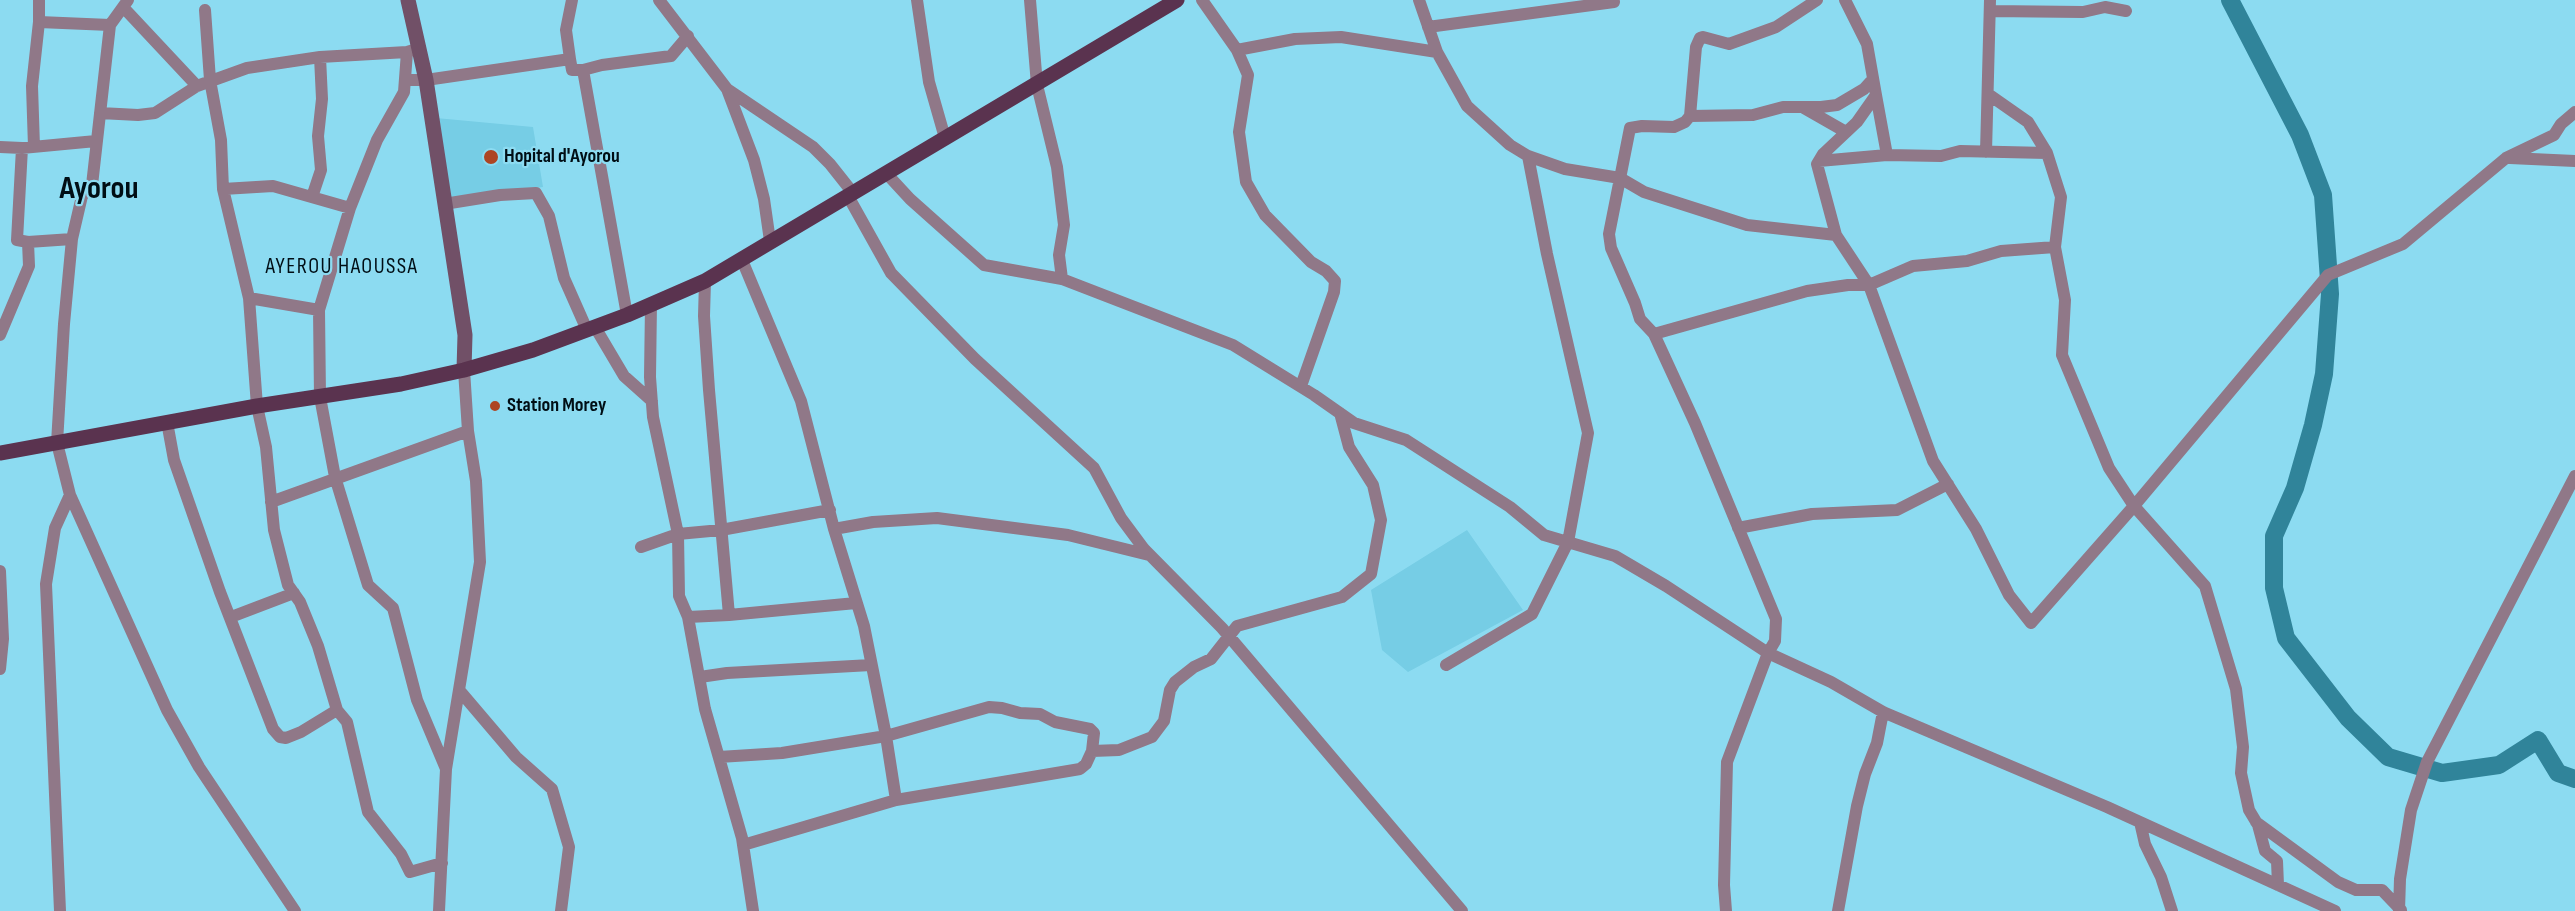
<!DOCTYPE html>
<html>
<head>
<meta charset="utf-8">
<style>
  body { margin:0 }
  canvas { display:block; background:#8cdbf1 }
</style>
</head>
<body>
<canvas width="2575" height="911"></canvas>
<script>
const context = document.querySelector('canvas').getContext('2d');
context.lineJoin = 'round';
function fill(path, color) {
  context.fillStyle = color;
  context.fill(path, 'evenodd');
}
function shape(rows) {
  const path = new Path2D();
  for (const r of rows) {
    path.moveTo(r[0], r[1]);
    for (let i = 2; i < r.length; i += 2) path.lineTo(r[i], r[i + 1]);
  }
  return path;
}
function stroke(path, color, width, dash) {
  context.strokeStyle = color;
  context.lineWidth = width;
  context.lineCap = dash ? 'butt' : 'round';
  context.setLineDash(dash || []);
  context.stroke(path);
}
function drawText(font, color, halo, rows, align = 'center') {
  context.font = font + ' "Sofia Sans Condensed",sans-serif';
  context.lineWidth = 4.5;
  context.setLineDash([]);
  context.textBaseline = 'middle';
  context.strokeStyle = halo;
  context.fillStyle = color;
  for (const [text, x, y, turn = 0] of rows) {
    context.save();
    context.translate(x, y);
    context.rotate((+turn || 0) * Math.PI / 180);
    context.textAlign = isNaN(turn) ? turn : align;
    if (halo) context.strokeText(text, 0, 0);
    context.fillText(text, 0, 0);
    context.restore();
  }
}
const built = shape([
  [436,118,533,127,543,187,451,200],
  [1467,530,1523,610,1408,672,1382,650,1371,590]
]);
const river = shape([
  [2230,0,2300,135,2323,195,2330,294,2324,374,2313,425,2295,488,2274,536,2274,588,2286,638,2348,718,2388,757,2442,773,2499,765,2538,740,2558,773,2575,779]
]);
const street = shape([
  [128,0,110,25,92,185,82,196,72,239,64,324,57,443,70,495,167,710,199,767,295,911],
  [572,0,566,30,570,59,572,70,583,70,627,315],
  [659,0,727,89,754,160,764,199,770,241],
  [917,0,929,82,945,138],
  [1030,0,1037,85,1057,167,1064,225,1059,255,1062,279],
  [1202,0,1237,50,1295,39,1341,37,1437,52],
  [1419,0,1437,52,1467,106,1510,145,1528,156,1565,169,1620,178,1644,192,1747,225,1836,235,1869,285,1933,461,1976,529,2009,595,2031,623,2134,506,2328,275,2403,244,2506,158,2554,135,2561,124,2575,112],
  [123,7,197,86],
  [205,10,210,80,221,140,223,189,249,298,257,406,266,447,274,530,288,585,300,602,318,646,337,710,347,722,368,812,401,854,410,872,442,863],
  [1990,11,2083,12,2105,7,2126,11],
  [39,22,110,25],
  [1428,27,1614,2],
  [420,48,407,52,404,92,377,140,350,208,319,310,320,397,335,477,368,585,393,608,417,700,446,769],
  [1237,50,1248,75,1239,132,1246,182,1265,215,1311,262,1326,271,1335,281,1334,292,1301,386],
  [583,70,602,65,671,56,688,36],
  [405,80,426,80,570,59],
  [727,89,813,147,830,164,853,193],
  [1876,95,1887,155],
  [1804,108,1846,132],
  [100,113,138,115,155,113,197,86,247,68,320,57,407,52],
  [1690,116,1753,115,1783,107,1821,107,1837,105,1864,89,1873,79],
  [0,147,22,148,96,141],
  [34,147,32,86,39,22,39,0],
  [1986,152,1990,0],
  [2510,158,2575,161],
  [1819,161,1887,155,1941,156,1960,151,2047,153],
  [886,173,910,199,984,265,1062,279,1233,345,1314,395,1354,423,1406,440,1510,507,1544,535,1615,556,1666,586,1768,653,1831,682,1883,712,2107,807,2335,911],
  [223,189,273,186,350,208],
  [848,196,891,273,975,359,1094,468,1121,518,1144,549,1222,628,1462,911],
  [312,197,321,170,318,136,322,99,320,57],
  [444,204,500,195,536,193,549,216,564,278,587,330],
  [1836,235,1817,164,1823,154,1857,122,1876,95,1867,44,1845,0],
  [28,242,72,239],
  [2055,247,2065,300,2062,355,2109,468,2134,506,2205,586,2236,689,2243,747,2241,773,2249,810,2258,825,2265,851,2277,861,2278,885],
  [742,260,801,401,834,529,864,626,886,736,896,800,743,845],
  [249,298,319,310],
  [651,304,650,377,653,417,678,534,679,596,688,617,705,709,742,838,753,911],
  [595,327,624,376,652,401],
  [1654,334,1807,291,1848,285,1869,285,1913,266,1967,261,2001,251,2055,247,2061,197,2047,153,2028,122,1988,94],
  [0,335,29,266,28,242,17,240,22,148],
  [167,422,174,460,220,592,273,729,280,737,286,738,301,732,337,710],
  [271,502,468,431],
  [1738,528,1812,514,1897,510,1948,484],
  [834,529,873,522,937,518,1068,535,1149,555],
  [641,547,678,534,721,530,830,510],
  [0,571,3,639,0,669],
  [729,615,856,603],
  [231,617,294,593],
  [688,617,729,615,709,390,704,316,705,281],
  [1446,665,1532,614,1568,542,1588,433,1547,254,1528,156],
  [700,677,727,673,871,665],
  [459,690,516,757,552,789,569,847,561,911],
  [719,757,782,753,886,736,989,707,1002,708,1020,713,1040,714,1055,722,1090,729,1094,733,1092,751],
  [896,800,1080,769,1086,764,1092,751,1119,750,1152,737,1164,721,1170,690,1175,682,1194,667,1211,659,1237,626,1342,597,1371,574,1381,520,1373,485,1349,447,1340,413],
  [2140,822,2145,844,2161,877,2172,911],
  [2256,822,2338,882,2356,890,2382,890,2401,910],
  [60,911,46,584,55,528,70,495],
  [439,911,446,769,480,562,476,481,468,431,464,370],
  [1726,911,1724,885,1727,762,1768,653,1775,641,1776,619,1695,423,1654,334,1640,319,1635,303,1611,248,1609,234,1630,128,1642,126,1674,127,1685,122,1690,116,1696,47,1700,38,1703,37,1729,44,1776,27,1817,0],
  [1838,911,1857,806,1865,774,1877,743,1883,712],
  [2399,911,2400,879,2411,810,2427,762,2575,476]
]);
const secondary = shape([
  [408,0,426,80,465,335,464,370]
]);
const primary = shape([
  [0,453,257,406,401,384,464,370,533,350,627,315,705,281,1177,0]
]);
const markers = [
  [491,157,8,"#ad4523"],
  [495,406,6,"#ad4523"]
];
const poiNames = [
  ["Hopital d'Ayorou",504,157],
  ["Station Morey",507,406]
];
const quarterNames = [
  ["AYEROU HAOUSSA",342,267]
];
const townNames = [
  ["Ayorou",99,190]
];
fill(built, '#76cde5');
stroke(river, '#30849a', 18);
stroke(street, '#907888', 12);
stroke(secondary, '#715067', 15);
stroke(primary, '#5a334f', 15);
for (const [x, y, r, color] of markers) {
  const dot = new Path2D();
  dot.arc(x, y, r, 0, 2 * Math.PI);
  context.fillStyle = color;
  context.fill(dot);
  stroke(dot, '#8cdbf1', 2);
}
drawText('bold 20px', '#000e15', '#8cdbf1', poiNames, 'left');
context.letterSpacing = '1.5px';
drawText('22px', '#000e15', '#8cdbf1', quarterNames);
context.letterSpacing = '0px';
drawText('bold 32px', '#000e15', '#8cdbf1', townNames);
</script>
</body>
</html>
